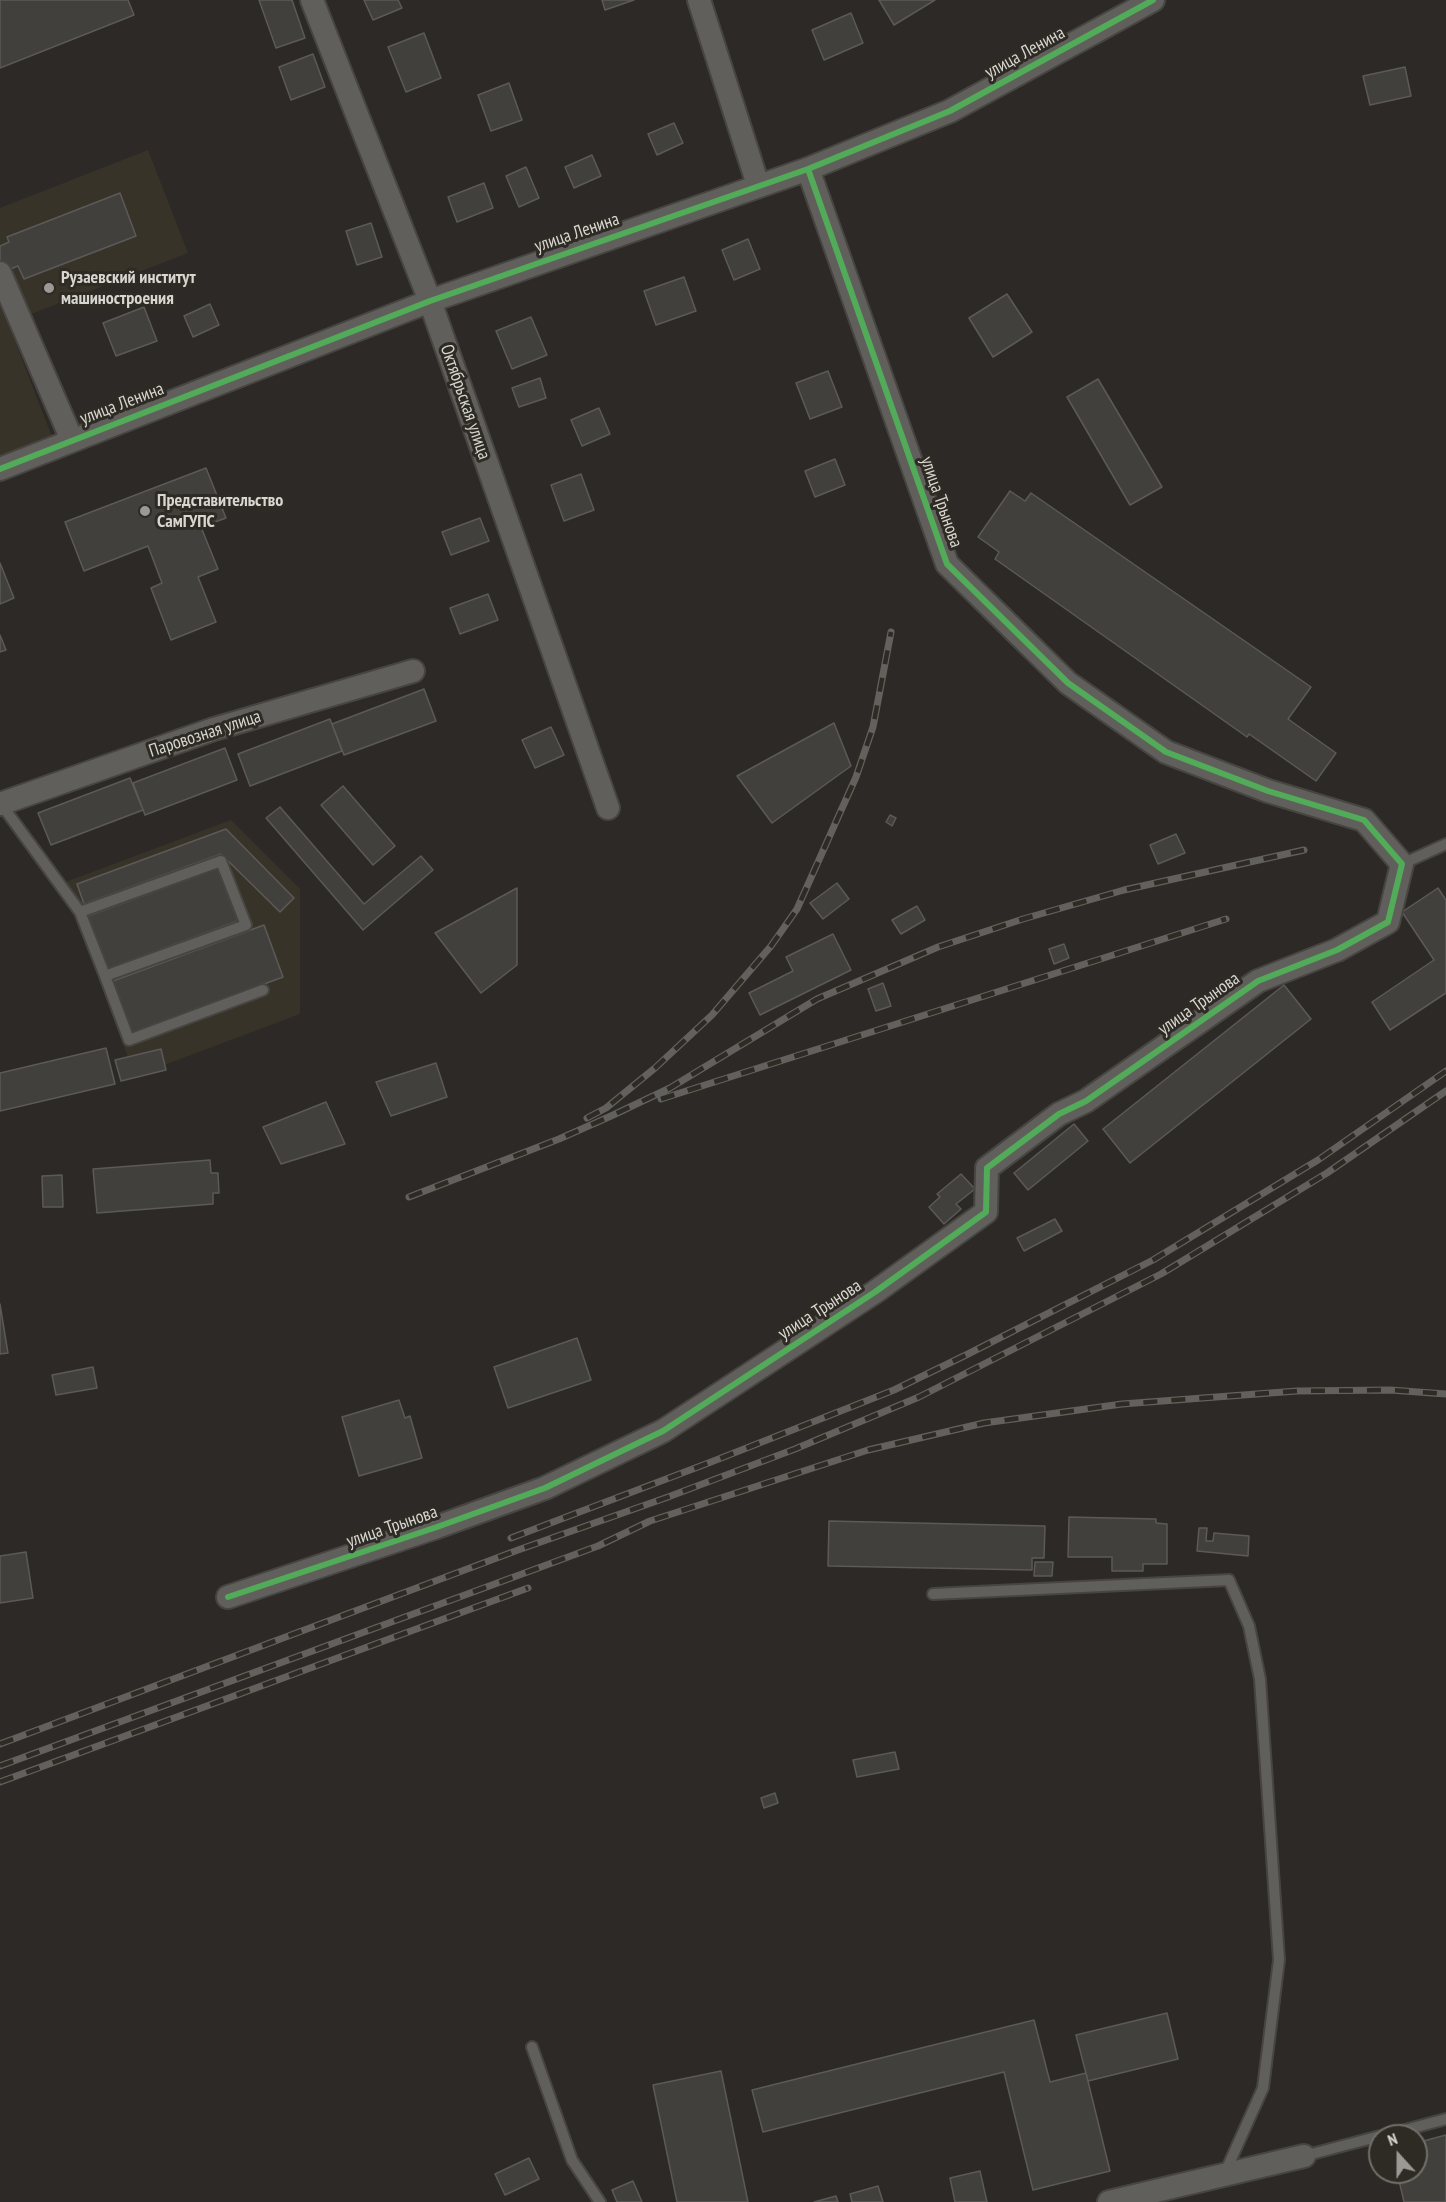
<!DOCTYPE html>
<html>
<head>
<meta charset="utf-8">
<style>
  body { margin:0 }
  #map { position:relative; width:1446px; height:2202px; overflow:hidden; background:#2c2926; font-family:"PT Sans Narrow",sans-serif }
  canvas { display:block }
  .north { position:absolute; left:1368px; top:2124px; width:60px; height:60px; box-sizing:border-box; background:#2e2a24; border:2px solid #726f69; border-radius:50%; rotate:339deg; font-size:16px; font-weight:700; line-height:24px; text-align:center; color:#d8d6d1 }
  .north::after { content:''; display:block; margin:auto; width:21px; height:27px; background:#9c9995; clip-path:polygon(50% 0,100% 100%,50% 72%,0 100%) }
</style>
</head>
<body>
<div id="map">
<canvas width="1446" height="2202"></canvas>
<div class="north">N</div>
</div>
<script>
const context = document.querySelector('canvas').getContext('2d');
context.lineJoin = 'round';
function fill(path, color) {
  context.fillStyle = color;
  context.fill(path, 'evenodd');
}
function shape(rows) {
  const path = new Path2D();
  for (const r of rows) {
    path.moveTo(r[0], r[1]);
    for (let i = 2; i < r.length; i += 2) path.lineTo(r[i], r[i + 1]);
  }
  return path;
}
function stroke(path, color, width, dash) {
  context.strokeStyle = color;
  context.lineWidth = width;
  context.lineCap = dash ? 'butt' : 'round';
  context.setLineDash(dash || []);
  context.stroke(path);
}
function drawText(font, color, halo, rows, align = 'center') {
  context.font = font + ' "PT Sans Narrow",sans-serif';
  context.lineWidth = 6;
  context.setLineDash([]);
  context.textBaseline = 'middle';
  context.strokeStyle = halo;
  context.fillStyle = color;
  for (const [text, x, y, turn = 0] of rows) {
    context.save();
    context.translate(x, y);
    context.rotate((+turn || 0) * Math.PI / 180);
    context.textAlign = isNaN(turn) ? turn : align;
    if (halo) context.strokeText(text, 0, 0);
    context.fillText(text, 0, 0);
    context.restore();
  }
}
const built = shape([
  [148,150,188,253,8,323,54,442,0,463,0,208],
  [231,820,300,889,300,1014,135,1076,63,883]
]);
const building = shape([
  [0,0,128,0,134,15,0,68,0,0],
  [259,0,292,0,305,38,276,48,259,0],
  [364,0,398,0,402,8,373,20,364,0],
  [602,0,634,0,605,10,602,0],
  [879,0,935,0,894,25,879,0],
  [851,13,863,43,824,60,812,30,851,13],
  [424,33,441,78,406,92,388,47,424,33],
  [313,54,325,87,291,100,279,67,313,54],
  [1405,67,1411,96,1370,105,1363,76,1405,67],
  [509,83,522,120,491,131,478,95,509,83],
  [674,123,683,143,657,155,648,134,674,123],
  [592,155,601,176,574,188,565,167,592,155],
  [526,167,539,198,519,207,506,176,526,167],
  [484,183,493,208,457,222,448,197,484,183],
  [120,193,136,236,24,279,18,266,0,273,0,246,9,242,7,237,120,193],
  [371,223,382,257,357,265,346,231,371,223],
  [748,239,760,269,734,280,722,250,748,239],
  [684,277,696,311,656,325,644,291,684,277],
  [1007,294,1032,332,993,357,969,318,1007,294],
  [210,304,219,325,193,337,184,316,210,304],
  [144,307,157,341,116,356,103,323,144,307],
  [531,317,547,355,512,369,496,331,531,317],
  [828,371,842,407,810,419,796,383,828,371],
  [540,378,546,398,519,407,512,388,540,378],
  [1098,379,1162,487,1130,505,1067,397,1098,379],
  [599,408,610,434,582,446,571,420,599,408],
  [835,459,845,485,815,497,805,471,835,459],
  [206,468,226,518,201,527,218,569,198,577,216,622,171,640,151,588,162,583,148,546,84,571,65,522,206,468],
  [581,474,594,510,564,521,551,485,581,474],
  [1010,491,1025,501,1031,493,1311,687,1288,719,1336,753,1316,781,1249,734,1247,737,995,559,999,552,978,537,1010,491],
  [480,518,489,541,451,555,442,532,480,518],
  [0,563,14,598,0,604,0,563],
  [488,594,498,620,460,634,450,608,488,594],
  [0,635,6,650,0,652,0,635],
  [424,689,436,721,344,755,332,724,424,689],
  [330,719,342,751,250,786,238,754,330,719],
  [834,723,851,766,772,823,737,776,834,723],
  [551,727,564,755,535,768,522,740,551,727],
  [225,748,237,780,145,815,133,783,225,748],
  [130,778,143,810,51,845,38,813,130,778],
  [343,786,395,846,373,865,321,805,343,786],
  [280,807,364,904,421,856,433,870,363,930,266,818,280,807],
  [890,815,896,818,892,826,886,822,890,815],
  [226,829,294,898,280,912,221,854,84,904,77,884,226,829],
  [1176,834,1185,853,1158,864,1150,845,1176,834],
  [218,868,238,921,108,969,88,916,218,868],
  [837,883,849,899,823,919,810,903,837,883],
  [517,888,517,965,481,993,435,933,517,888],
  [1438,888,1446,900,1446,993,1390,1030,1372,1002,1434,960,1402,912,1438,888],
  [917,906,925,920,901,934,892,920,917,906],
  [264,925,283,977,132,1033,113,981,264,925],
  [833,934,851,970,760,1015,749,993,793,971,786,957,833,934],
  [1064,944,1069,958,1054,964,1049,949,1064,944],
  [883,983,891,1006,876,1011,868,989,883,983],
  [1284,985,1311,1019,1130,1163,1103,1129,1284,985],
  [106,1048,115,1084,0,1111,0,1073,106,1048],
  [161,1049,166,1070,121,1081,115,1060,161,1049],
  [436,1063,447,1097,391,1116,376,1082,436,1063],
  [326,1102,345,1144,281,1164,263,1127,326,1102],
  [1074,1124,1088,1141,1028,1190,1014,1173,1074,1124],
  [210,1160,211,1173,218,1173,219,1193,213,1193,213,1204,97,1213,93,1169,210,1160],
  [961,1174,975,1189,956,1204,961,1209,944,1224,929,1207,940,1197,937,1194,961,1174],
  [62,1175,63,1207,43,1207,42,1176,62,1175],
  [1055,1219,1062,1231,1024,1251,1017,1238,1055,1219],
  [0,1304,8,1353,0,1354,0,1304],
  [577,1338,591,1380,508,1408,494,1367,577,1338],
  [93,1367,97,1388,56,1395,52,1375,93,1367],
  [399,1400,405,1418,410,1416,422,1458,359,1476,342,1417,399,1400],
  [1069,1517,1156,1519,1156,1523,1167,1524,1167,1564,1143,1564,1143,1571,1112,1571,1112,1557,1068,1557,1069,1517],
  [829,1521,1045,1526,1044,1558,1032,1558,1032,1570,828,1566,829,1521],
  [1199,1528,1207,1528,1206,1541,1213,1541,1214,1533,1249,1536,1248,1556,1197,1551,1199,1528],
  [26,1552,33,1598,0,1603,0,1556,26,1552],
  [1035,1562,1053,1562,1052,1576,1034,1576,1035,1562],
  [895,1752,899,1769,857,1777,853,1760,895,1752],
  [775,1793,778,1803,764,1808,761,1798,775,1793],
  [1167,2013,1178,2059,1088,2081,1076,2035,1167,2013],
  [1034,2020,1050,2082,1086,2073,1110,2171,1033,2190,1004,2072,763,2132,752,2090,1034,2020],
  [721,2071,748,2202,677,2202,653,2085,721,2071],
  [1446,2135,1446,2202,1404,2202,1397,2172,1416,2172,1416,2143,1446,2135],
  [529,2158,539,2179,505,2195,495,2174,529,2158],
  [980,2171,987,2202,955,2202,950,2178,980,2171],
  [633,2181,642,2202,617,2202,612,2190,633,2181],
  [878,2186,883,2202,852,2202,850,2194,878,2186],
  [836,2196,838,2202,814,2202,836,2196]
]);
const service = shape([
  [1,804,80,912,221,861,246,925,105,976,80,912],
  [1402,864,1446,844],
  [105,976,129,1040,263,990],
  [933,1594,1229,1580,1249,1626,1260,1679,1279,1960,1263,2088,1224,2175],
  [532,2047,572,2160,600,2202],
  [1382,2136,1446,2119],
  [1304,2156,1380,2136]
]);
const minor = shape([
  [312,0,430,301,608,808],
  [699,0,758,185],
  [0,273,72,440],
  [0,469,430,301,808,169,950,111,1153,0],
  [0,804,214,729,413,671],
  [228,1597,437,1527,545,1488,663,1431,875,1292,986,1212,987,1168,1059,1114,1086,1101,1258,981,1337,950,1388,922,1402,864,1364,820,1268,791,1166,752,1068,683,947,564,808,169],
  [1109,2202,1304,2156]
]);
const rail = shape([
  [661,1099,1226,919],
  [587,1118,606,1108,655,1068,712,1015,771,946,797,909,856,777,873,727,891,632],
  [409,1197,559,1139,611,1116,670,1088,817,999,938,947,1023,919,1124,890,1304,850],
  [511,1538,711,1462,894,1390,968,1354,1153,1260,1318,1160,1446,1071],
  [0,1744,518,1550,668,1497,795,1449,919,1397,1161,1274,1327,1173,1446,1091],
  [0,1766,598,1546,650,1521,868,1450,984,1423,1122,1404,1297,1391,1390,1390,1446,1394],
  [0,1782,528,1588]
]);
const cycleway = shape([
  [0,469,430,301,808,169,950,111,1153,0],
  [228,1597,437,1527,545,1488,663,1431,875,1292,986,1212,987,1168,1059,1114,1086,1101,1258,981,1337,950,1388,922,1402,864,1364,820,1268,791,1166,752,1068,683,947,564,808,169]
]);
const markers = [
  [49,288,6,"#9c9995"],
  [145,511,6,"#9c9995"]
];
const streetNames = [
  ["улица Ленина",1025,53,-29],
  ["улица Ленина",577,233,-19],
  ["Октябрьская улица",465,402,71],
  ["улица Ленина",122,404,-21],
  ["улица Трынова",941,502,71],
  ["Паровозная улица",205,734,-18],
  ["улица Трынова",1199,1004,-35],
  ["улица Трынова",820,1310,-33],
  ["улица Трынова",392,1527,-19]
];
const poiNames = [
  ["Рузаевский институт",61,278],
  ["машиностроения",61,299],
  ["Представительство",157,501],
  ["СамГУПС",157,522]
];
fill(built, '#383328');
fill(building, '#42403d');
stroke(building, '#5c5a58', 1.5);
stroke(service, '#474542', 14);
stroke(minor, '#474542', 26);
stroke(service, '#605f5c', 10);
stroke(minor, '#605f5c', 22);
stroke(rail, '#63615e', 7);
stroke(rail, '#2e2a24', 4.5, [14]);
stroke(cycleway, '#51ab58', 6);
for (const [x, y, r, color] of markers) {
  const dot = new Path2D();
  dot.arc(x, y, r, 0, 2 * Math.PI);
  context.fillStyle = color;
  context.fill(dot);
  stroke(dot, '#2e2a24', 2);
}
drawText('18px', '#d8d6d1', '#2e2a24', streetNames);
drawText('bold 18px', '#d8d6d1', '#2e2a24', poiNames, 'left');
</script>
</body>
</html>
